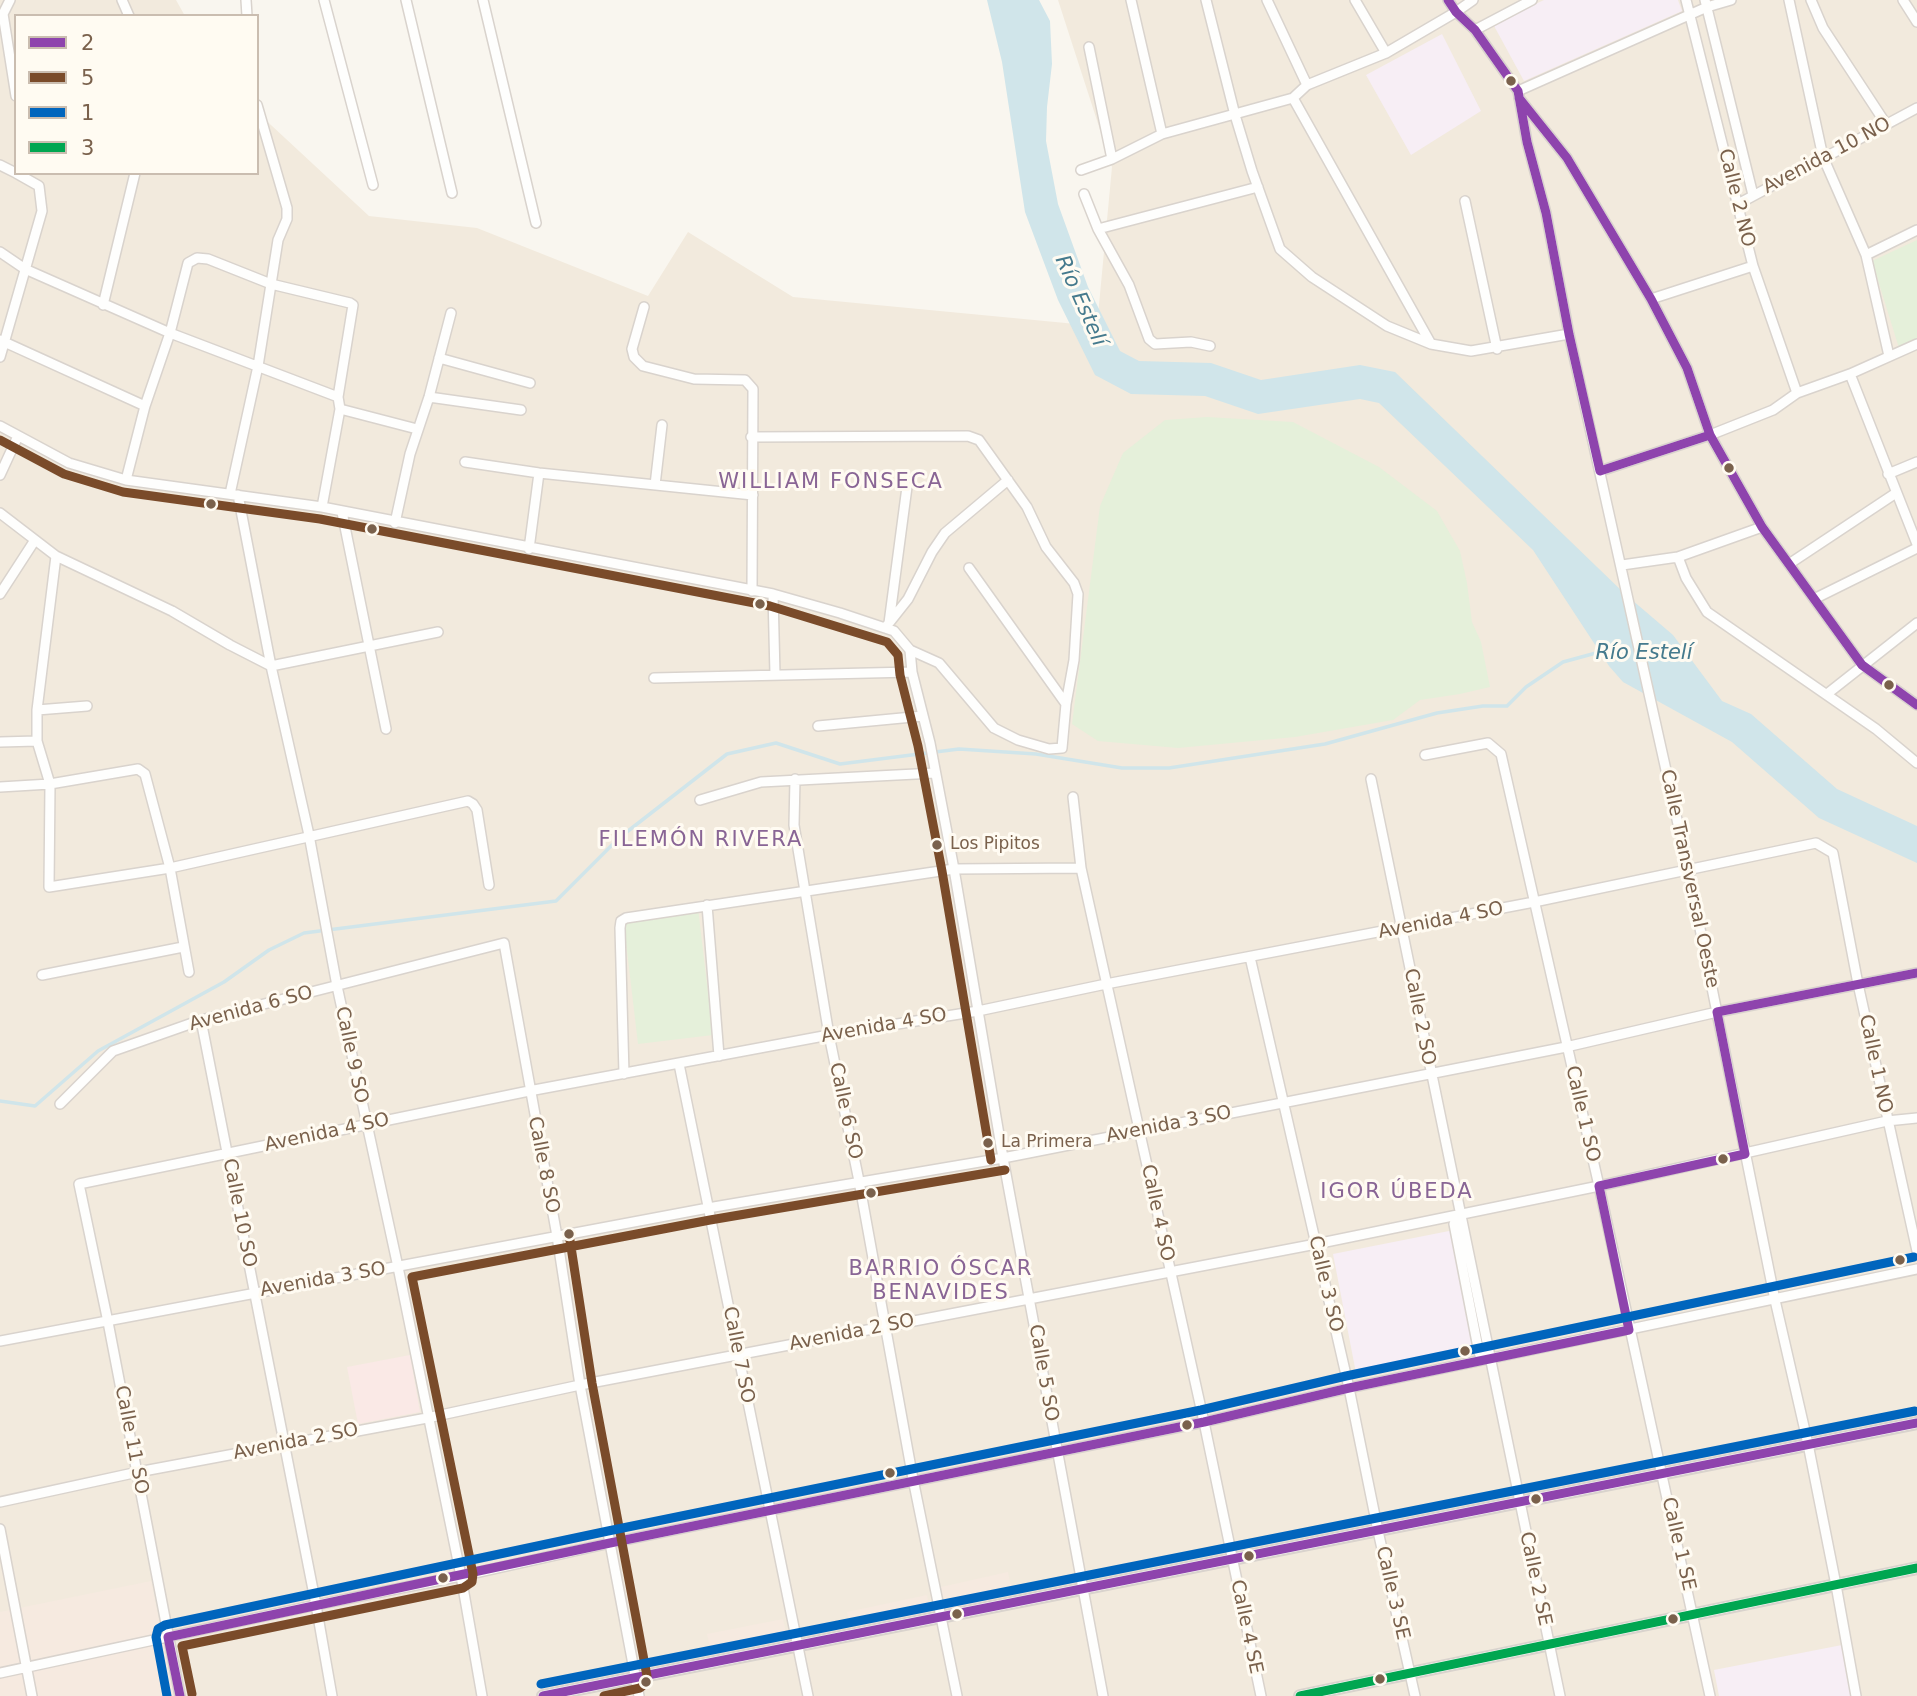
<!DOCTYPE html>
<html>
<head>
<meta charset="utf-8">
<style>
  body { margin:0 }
  #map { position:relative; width:1917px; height:1696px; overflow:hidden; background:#f9f6ef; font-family:"DejaVu Sans",sans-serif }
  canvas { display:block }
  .legend { position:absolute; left:14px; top:14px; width:245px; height:161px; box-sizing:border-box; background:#fffbf2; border:2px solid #cabdb0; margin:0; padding:9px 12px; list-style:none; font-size:21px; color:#7a614c }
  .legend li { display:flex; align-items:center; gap:14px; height:35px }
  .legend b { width:35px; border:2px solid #cabdb0 }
</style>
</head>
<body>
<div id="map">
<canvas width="1917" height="1696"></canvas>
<ul class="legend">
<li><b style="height:9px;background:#8e44ad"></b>2</li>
<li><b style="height:9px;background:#7a4b2a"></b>5</li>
<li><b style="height:9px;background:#0065bd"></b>1</li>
<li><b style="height:9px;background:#00a651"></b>3</li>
</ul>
</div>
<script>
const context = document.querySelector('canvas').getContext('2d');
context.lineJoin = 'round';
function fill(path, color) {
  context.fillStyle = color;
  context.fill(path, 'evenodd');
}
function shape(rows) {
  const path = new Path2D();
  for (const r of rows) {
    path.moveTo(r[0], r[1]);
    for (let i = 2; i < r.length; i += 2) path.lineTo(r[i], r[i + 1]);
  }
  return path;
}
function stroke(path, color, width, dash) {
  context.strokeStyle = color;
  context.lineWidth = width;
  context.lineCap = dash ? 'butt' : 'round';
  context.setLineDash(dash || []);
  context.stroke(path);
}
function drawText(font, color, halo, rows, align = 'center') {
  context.font = font + ' "DejaVu Sans",sans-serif';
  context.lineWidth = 6;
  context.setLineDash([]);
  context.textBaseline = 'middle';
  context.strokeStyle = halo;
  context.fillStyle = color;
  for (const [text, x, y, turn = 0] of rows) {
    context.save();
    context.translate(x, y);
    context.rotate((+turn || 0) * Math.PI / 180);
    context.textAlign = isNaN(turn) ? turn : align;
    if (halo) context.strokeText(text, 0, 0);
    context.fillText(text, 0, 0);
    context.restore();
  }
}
const residential = shape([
  [0,0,176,0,185,16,16,16,16,173,257,173,257,112,369,216,477,228,648,296,688,232,793,297,1097,326,1112,167,1058,0,1917,0,1917,1696,0,1696]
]);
const commercial = shape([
  [1008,1572,1013,1595,946,1610,941,1587],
  [151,1581,174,1696,0,1696,0,1612],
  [927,1595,930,1612,851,1629,847,1612],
  [783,1619,788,1641,712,1656,707,1634]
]);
const education = shape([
  [1544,0,1678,0,1682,11,1524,81,1493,24],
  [1442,34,1481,111,1411,155,1366,75],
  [1454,1230,1478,1349,1356,1373,1333,1254],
  [1842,1645,1852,1696,1719,1696,1714,1670]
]);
const medical = shape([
  [410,1355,420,1412,358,1424,347,1367]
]);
const green = shape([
  [1917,240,1917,339,1899,348,1872,261],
  [1207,417,1293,422,1379,467,1437,511,1460,551,1467,583,1472,622,1481,642,1490,687,1460,694,1420,700,1393,720,1295,737,1178,748,1098,741,1072,724,1100,506,1123,453,1165,420],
  [698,908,713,1035,638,1044,623,917]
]);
const water = shape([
  [987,0,1039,0,1050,21,1052,64,1047,107,1046,141,1058,204,1088,287,1120,351,1139,361,1211,363,1261,380,1360,365,1395,372,1625,594,1673,635,1722,701,1751,714,1837,789,1917,826,1917,863,1819,818,1732,742,1623,682,1609,666,1533,550,1379,403,1360,399,1258,414,1205,396,1131,394,1095,375,1058,300,1025,212,1002,62]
]);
const stream = shape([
  [0,1101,35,1106,98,1051,224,982,269,950,304,933,556,901,619,838,727,754,776,743,840,764,959,749,1036,754,1122,768,1169,768,1325,744,1437,713,1483,706,1507,706,1526,687,1563,662,1596,653,1604,654]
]);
const minor = shape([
  [122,0,129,16],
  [246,0,247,16],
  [324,0,373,185],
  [406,0,452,193],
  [483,0,536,223],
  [1131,0,1162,134],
  [1206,0,1235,115,1252,171,1280,249,1312,277,1387,326,1431,344,1471,351,1569,334],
  [1267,0,1307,85],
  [1355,0,1386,53],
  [1448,0,1456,12,1475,30,1518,91,1527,142,1546,213,1569,334,1688,869,1775,1300,1808,1444,1836,1585,1856,1696],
  [1686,0,1753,266,1797,393],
  [1705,0,1753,195],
  [1789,0,1823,157,1866,255,1889,356],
  [1811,0,1823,28,1886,124],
  [1903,0,1917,22],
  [3,14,16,96],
  [1,18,10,0],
  [1475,30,1532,0],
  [1089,47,1112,159],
  [1518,91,1707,7,1731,0],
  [1293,98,1431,344],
  [1519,98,1567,158,1651,299,1687,368,1710,435,1762,527,1862,665,1917,705],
  [0,165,16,173],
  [1081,170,1112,159,1162,134,1293,98,1307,85,1386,53,1456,12,1473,0],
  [1084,194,1098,229,1129,285,1149,339,1155,344,1191,342,1210,346],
  [1465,201,1497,349],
  [1738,204,1917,108],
  [1098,229,1258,187],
  [0,252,25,269,170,333,338,397],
  [1866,255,1917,230],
  [1651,299,1753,266],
  [103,305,135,173],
  [644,307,632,349,634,357,643,366,694,379,745,380,753,389,752,591],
  [0,340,145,406],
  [0,357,42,211,39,186,16,173],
  [439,358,530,383],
  [1850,374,1917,544],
  [429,397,521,410],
  [340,409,417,429],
  [0,426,69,463,126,480,322,507,773,594,840,613,894,631,910,650,939,663,994,728,1018,740,1049,749,1062,748,1066,704,969,568],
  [751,437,968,436,979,440,1027,507,1046,547,1074,583,1078,594,1074,660,1066,704],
  [465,462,539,473,753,495],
  [1600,471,1710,435,1773,410,1797,393,1850,374,1917,344],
  [1888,474,1917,462],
  [0,475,18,436],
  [126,480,145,406,170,333,188,263,197,258,208,259,271,284,350,303,353,305,338,397,340,409,322,507],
  [655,485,662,425],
  [230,494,258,366,278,240,287,219,287,208,257,105],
  [238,495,271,666,309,835,337,986,398,1267,461,1576,482,1696],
  [342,512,386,729],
  [0,513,56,556,172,611,230,645,271,666,438,632],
  [395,523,410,454,429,397,451,313],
  [529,549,539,473],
  [56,556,37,710,37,741,50,784,49,887,170,868,468,801,473,804,477,810,489,885],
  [1678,557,1686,578,1707,612,1876,729,1917,763],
  [1789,564,1896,493],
  [1622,565,1678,557,1762,527],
  [0,594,35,540],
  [773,594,775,675],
  [1814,599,1917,548],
  [889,623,907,487],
  [885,628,908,599,932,552,945,533,1008,480],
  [910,650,912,672,930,743,954,869,1003,1158,1103,1696],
  [654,678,912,672],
  [1827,694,1917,623],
  [37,710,87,706],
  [818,726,923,716],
  [0,742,37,741],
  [1425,755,1488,743,1501,754,1599,1186,1710,1696],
  [795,779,794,825,829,1035,859,1181,913,1479,957,1696],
  [1371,779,1560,1696],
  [0,787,50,784,138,769,145,774,170,868,189,972],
  [1073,797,1081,868,1204,1422,1261,1696],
  [700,800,761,782,935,773],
  [707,905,719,1056],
  [1250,957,1349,1388,1378,1531,1415,1696],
  [42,975,183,947],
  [201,1020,316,1605,332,1696],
  [679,1064,808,1696],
  [624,1074,620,928,621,921,626,918,954,869,1081,868],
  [60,1104,113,1051,201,1020,504,943,557,1236,580,1385,639,1696],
  [1459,1214,1454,1224,1479,1353,1489,1360],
  [0,1341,708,1208,1003,1158,1566,1047,1717,1012,1917,973],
  [0,1502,138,1472,427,1418,580,1385,1316,1244,1599,1186,1887,1121,1917,1118],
  [0,1529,32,1696],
  [0,1673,316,1605,461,1576,610,1543,1204,1422,1349,1388,1917,1269],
  [180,1696,108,1322,79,1184,529,1091,829,1035,978,1011,1106,984,1534,902,1816,843,1833,853,1858,984,1917,1251]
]);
const tertiary = shape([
  [543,1696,1917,1423],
  [1300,1696,1917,1568]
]);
const bus1 = shape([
  [1448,0,1456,12,1475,30,1518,91,1527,142,1546,213,1569,334,1600,471,1710,435],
  [1519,98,1567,158,1651,299,1687,368,1710,435,1762,527,1862,665,1917,705],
  [180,1696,168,1637,610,1543,1204,1422,1349,1388,1629,1330,1599,1186,1745,1154,1717,1012,1917,973],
  [543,1696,1917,1423]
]);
const bus2 = shape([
  [0,440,64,474,123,492,320,519,770,606,887,642,898,655,900,675,918,746,942,871,991,1160],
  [569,1234,592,1383,647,1676,645,1684,640,1688,604,1696],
  [192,1694,182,1646,463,1588,472,1582,473,1574,412,1277,710,1220,1005,1170]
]);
const bus3 = shape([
  [541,1684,1915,1411],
  [167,1696,156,1637,158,1629,165,1625,608,1531,1201,1410,1346,1376,1914,1257]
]);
const bus4 = shape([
  [1300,1696,1917,1568]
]);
const markers = [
  [1511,81,6,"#7a614c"],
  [1729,468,6,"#7a614c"],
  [211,504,6,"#7a614c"],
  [372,529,6,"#7a614c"],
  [760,604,6,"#7a614c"],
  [1889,685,6,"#7a614c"],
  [937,845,6,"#7a614c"],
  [988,1143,6,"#7a614c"],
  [1723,1159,6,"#7a614c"],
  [871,1193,6,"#7a614c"],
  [569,1234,6,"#7a614c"],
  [1900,1260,6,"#7a614c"],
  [1465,1351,6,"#7a614c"],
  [1187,1425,6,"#7a614c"],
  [890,1473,6,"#7a614c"],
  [1536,1499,6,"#7a614c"],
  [1249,1556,6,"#7a614c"],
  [443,1578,6,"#7a614c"],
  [957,1614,6,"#7a614c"],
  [1673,1619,6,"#7a614c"],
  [1380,1679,6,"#7a614c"],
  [646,1682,6,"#7a614c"]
];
const busNames = [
  ["Los Pipitos",950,845],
  ["La Primera",1001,1143]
];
const streetNames = [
  ["Avenida 10 NO",1827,156,-28],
  ["Calle 2 NO",1736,198,76],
  ["Calle Transversal Oeste",1689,879,78],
  ["Avenida 4 SO",1441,921,-11],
  ["Avenida 6 SO",251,1009,-15],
  ["Calle 2 SO",1419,1017,79],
  ["Avenida 4 SO",884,1026,-10],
  ["Calle 9 SO",351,1055,78],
  ["Calle 1 NO",1875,1064,78],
  ["Calle 6 SO",845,1111,78],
  ["Calle 1 SO",1582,1114,77],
  ["Avenida 3 SO",1169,1125,-11],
  ["Avenida 4 SO",327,1133,-12],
  ["Calle 8 SO",543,1165,79],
  ["Calle 10 SO",239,1213,79],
  ["Calle 4 SO",1157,1213,78],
  ["Avenida 3 SO",323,1280,-10],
  ["Calle 3 SO",1325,1284,77],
  ["Avenida 2 SO",852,1333,-11],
  ["Calle 7 SO",738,1355,79],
  ["Calle 5 SO",1043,1373,80],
  ["Calle 11 SO",131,1440,79],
  ["Avenida 2 SO",296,1442,-11],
  ["Calle 1 SE",1678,1544,77],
  ["Calle 2 SE",1535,1579,78],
  ["Calle 3 SE",1392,1593,77],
  ["Calle 4 SE",1246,1627,78]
];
const waterNames = [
  ["Río Estelí",1080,301,66],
  ["Río Estelí",1644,654]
];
const neighbourhoodNames = [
  ["WILLIAM FONSECA",831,483],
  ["FILEMÓN RIVERA",701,841],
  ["IGOR ÚBEDA",1397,1193],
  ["BARRIO ÓSCAR",941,1270],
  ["BENAVIDES",941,1294]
];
fill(residential, '#f2eadd');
fill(commercial, '#f6eae0');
fill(education, '#f7eef5');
fill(medical, '#fae9e6');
fill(green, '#e5f0da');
fill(water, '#d0e5ea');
stroke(stream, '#d0e5ea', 3.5);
stroke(minor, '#d9d3cd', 12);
stroke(tertiary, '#d9d3cd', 14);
stroke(minor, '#fefefd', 9);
stroke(tertiary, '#fefefd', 10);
stroke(bus1, '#8e44ad', 9);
stroke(bus2, '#7a4b2a', 9);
stroke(bus3, '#0065bd', 9);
stroke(bus4, '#00a651', 9);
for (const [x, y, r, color] of markers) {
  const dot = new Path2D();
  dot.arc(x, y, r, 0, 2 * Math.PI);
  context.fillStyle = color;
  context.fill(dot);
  stroke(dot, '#fffbf2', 2.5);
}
drawText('17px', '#7a614c', '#fffbf2', busNames, 'left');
drawText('19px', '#7a614c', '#fffbf2', streetNames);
drawText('italic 21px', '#457a8d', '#fffbf2', waterNames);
context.letterSpacing = '2px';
drawText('21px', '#896595', '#fffbf2', neighbourhoodNames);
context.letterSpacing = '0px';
</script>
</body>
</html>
